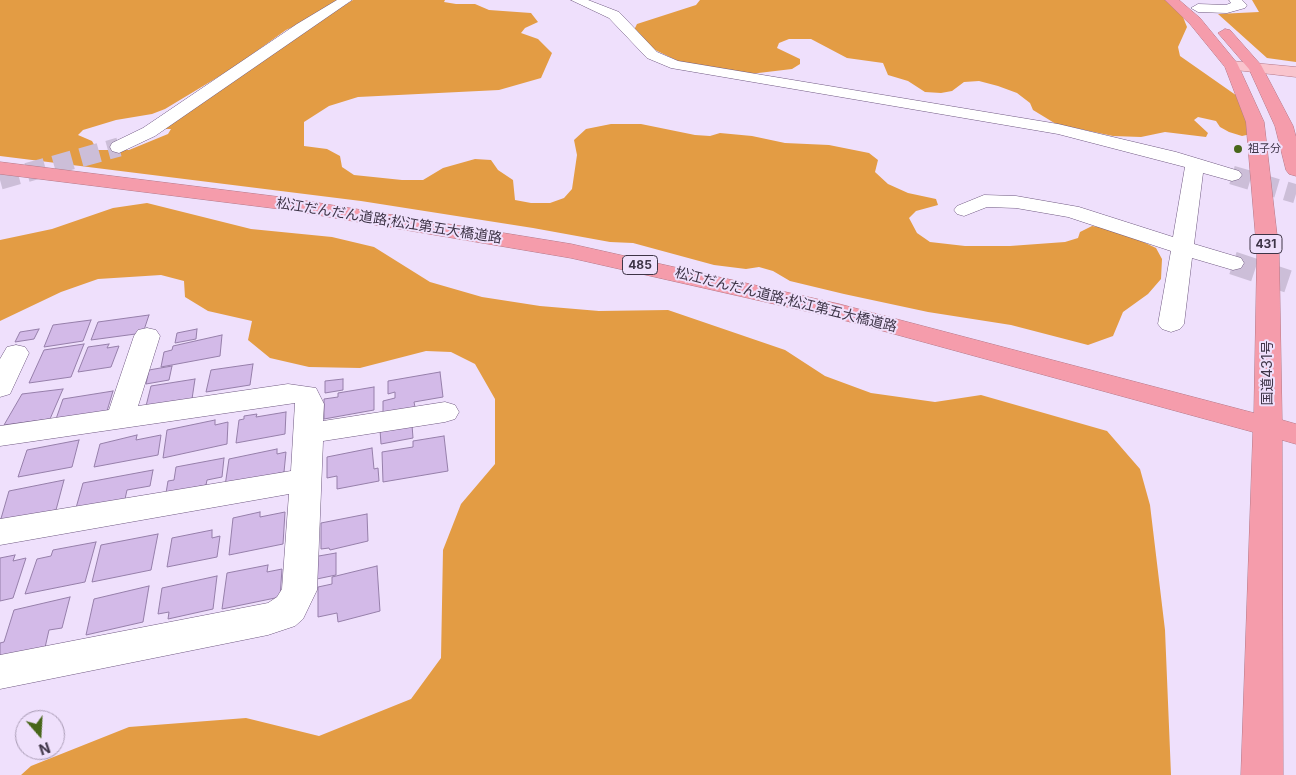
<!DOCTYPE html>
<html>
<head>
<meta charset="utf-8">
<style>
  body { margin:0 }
  #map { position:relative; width:1296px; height:775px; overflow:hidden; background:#efe0fc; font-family:Inter,sans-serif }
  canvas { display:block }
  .north { position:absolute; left:15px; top:710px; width:50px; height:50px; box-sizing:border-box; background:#efe0fc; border:1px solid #a89bb4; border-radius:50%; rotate:161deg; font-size:14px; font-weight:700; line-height:20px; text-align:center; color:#3e3447 }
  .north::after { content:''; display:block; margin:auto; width:18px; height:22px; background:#48661a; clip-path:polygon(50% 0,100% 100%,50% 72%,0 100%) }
</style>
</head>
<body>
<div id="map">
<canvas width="1296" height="775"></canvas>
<div class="north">N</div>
</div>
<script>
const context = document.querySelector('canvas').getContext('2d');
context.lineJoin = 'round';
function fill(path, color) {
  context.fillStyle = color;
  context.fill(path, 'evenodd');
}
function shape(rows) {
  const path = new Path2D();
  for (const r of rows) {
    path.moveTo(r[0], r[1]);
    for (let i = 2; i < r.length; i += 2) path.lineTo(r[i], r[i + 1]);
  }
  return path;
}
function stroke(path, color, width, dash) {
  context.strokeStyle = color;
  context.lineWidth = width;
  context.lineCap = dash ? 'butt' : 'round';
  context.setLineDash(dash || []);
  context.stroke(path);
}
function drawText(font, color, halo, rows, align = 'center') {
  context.font = font + ' Inter,"Noto Sans JP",sans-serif';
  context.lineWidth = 4;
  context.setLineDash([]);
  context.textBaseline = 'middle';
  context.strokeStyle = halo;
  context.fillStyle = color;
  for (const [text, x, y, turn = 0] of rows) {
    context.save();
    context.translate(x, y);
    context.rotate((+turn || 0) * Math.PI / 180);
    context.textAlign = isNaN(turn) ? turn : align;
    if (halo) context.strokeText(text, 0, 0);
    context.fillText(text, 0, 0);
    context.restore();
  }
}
const forest = shape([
  [0,0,339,0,299,24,286,30,233,68,165,109,152,114,116,120,83,130,78,135,92,141,97,150,129,150,168,134,171,129,163,129,304,30,353,0,445,0,444,2,456,4,475,4,489,10,531,13,538,22,525,28,521,33,538,39,552,53,541,78,499,90,358,97,329,106,304,122,304,146,327,149,340,156,342,167,354,175,402,180,423,180,443,168,475,159,491,160,498,170,513,180,515,200,531,203,550,203,564,198,572,189,577,155,574,140,586,129,611,124,641,124,695,135,710,136,720,133,752,136,785,143,829,145,869,153,878,160,875,172,888,184,908,193,936,199,938,205,916,211,909,218,917,233,930,242,965,246,1010,246,1065,242,1078,238,1080,232,1092,226,1118,230,1156,248,1162,259,1161,279,1148,294,1123,312,1113,336,1088,345,1011,325,928,312,844,294,790,281,773,271,759,267,746,269,714,265,633,243,610,242,533,228,361,201,0,156],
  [700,0,1168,0,1183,17,1187,27,1178,47,1180,56,1240,98,1251,134,1242,136,1229,132,1220,127,1216,121,1198,117,1194,120,1208,133,1206,137,1165,132,1141,137,1113,136,1056,124,1033,110,1030,103,1017,93,998,86,979,81,964,82,952,91,941,93,925,92,908,81,888,75,883,63,847,58,811,39,789,39,779,43,777,48,800,59,800,64,792,69,750,74,682,63,647,46,634,30,637,24,696,5],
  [1252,0,1296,0,1296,62,1267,58,1218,14,1259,12],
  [147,203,251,229,332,237,374,247,430,282,482,297,540,306,599,311,668,310,785,350,825,376,871,393,935,402,981,395,1107,431,1140,469,1150,505,1165,630,1171,775,21,775,31,766,129,727,246,718,319,736,411,699,441,658,443,550,461,504,495,464,495,399,475,364,451,352,426,351,360,368,309,367,270,358,248,340,252,321,208,311,185,297,184,281,161,275,98,279,61,292,0,321,0,240,52,229,113,208]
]);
const building = shape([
  [149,315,143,333,91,340,98,322,149,315],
  [91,320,83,341,44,347,53,325,91,320],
  [39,329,34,339,15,342,20,332,39,329],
  [197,329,196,339,175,343,177,333,197,329],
  [222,335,220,356,161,367,164,352,172,350,173,346,222,335],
  [84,344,71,377,29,383,44,350,84,344],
  [109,344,107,348,119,346,111,367,78,372,88,347,109,344],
  [253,364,250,385,206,392,211,370,253,364],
  [172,366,169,380,146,384,149,370,172,366],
  [440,372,443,397,414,402,415,407,383,413,383,401,395,398,395,392,388,394,388,381,440,372],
  [195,379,192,399,146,406,151,386,195,379],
  [343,379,343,390,325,393,325,381,343,379],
  [374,387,374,410,324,419,324,399,338,397,338,393,374,387],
  [63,389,50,419,4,425,22,394,63,389],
  [113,391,107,411,56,419,63,399,113,391],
  [286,412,285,434,236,443,239,420,244,419,244,416,257,414,256,417,286,412],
  [215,420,215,425,228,422,227,444,163,458,167,430,215,420],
  [412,425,413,438,381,444,380,430,412,425],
  [137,435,136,440,161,435,158,455,94,467,100,444,137,435],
  [444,436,448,471,383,482,382,452,413,447,413,441,444,436],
  [79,440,72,467,18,477,27,450,79,440],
  [372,448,374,469,378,468,379,481,337,489,337,476,327,478,327,457,372,448],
  [277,449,277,454,286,452,284,472,225,486,229,459,277,449],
  [224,458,222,477,207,480,206,485,166,493,168,481,174,480,176,467,224,458],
  [153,470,150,486,127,490,125,499,76,508,83,483,153,470],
  [64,480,56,510,0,522,9,491,64,480],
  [260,512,260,517,285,512,283,544,229,555,233,518,260,512],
  [367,514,368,541,330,550,329,548,321,549,321,523,367,514],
  [212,530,212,538,220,536,217,557,167,567,172,538,212,530],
  [158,534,151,570,92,582,101,545,158,534],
  [96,542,85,582,25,594,37,559,51,556,53,550,96,542],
  [336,553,336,575,312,580,313,557,336,553],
  [15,555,13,561,26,558,13,598,0,601,0,558,15,555],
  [268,565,267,572,282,569,280,597,222,609,227,573,268,565],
  [377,566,380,611,338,622,337,613,318,617,318,587,332,584,332,577,377,566],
  [217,576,213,609,168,619,169,612,158,614,162,588,217,576],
  [149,586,143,622,86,635,94,599,149,586],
  [70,597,62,628,49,630,44,652,0,662,0,643,4,642,14,610,70,597]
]);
const streetTunnelFar1 = shape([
  [1232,175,1296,194],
  [0,180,119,147]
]);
const streetTunnel = shape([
  [1233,263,1296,284]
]);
const street = shape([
  [337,0,352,0,155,136,119,153,112,151,110,147,112,143,143,128,297,24,337,0],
  [571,0,588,0,619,12,657,52,678,61,1058,124,1176,152,1239,171,1242,175,1239,179,1232,181,1203,173,1194,244,1241,258,1244,263,1241,268,1233,270,1192,258,1184,324,1180,329,1171,332,1162,329,1158,324,1171,251,1068,217,1016,208,987,207,964,216,957,214,954,210,957,206,984,195,1016,196,1079,207,1173,237,1185,167,1058,134,671,68,647,58,609,18,571,0],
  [1229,0,1242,0,1247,5,1245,8,1227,13,1198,12,1191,8,1198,4,1226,5,1231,3,1229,0],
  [147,328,156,330,160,336,138,406,288,384,316,388,324,404,323,421,445,402,455,405,459,412,455,419,445,422,323,441,317,590,303,619,295,626,268,635,0,689,0,655,268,603,277,597,282,589,289,494,0,545,0,519,291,471,295,403,0,446,0,426,109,410,134,336,138,330,147,328],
  [16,345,25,347,29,353,10,394,0,397,0,359,7,347,16,345]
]);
const primary = shape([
  [1232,61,1296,67,1296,77,1227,69,1224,66,1232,61]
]);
const highway = shape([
  [1165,0,1179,0,1200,18,1237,63,1264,122,1279,253,1282,420,1296,424,1296,444,1282,440,1283,775,1241,775,1253,432,832,317,571,258,288,210,0,174,0,162,288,198,571,244,839,304,1254,413,1257,253,1246,122,1225,67,1190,24,1165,0],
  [1225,29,1230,30,1261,65,1293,126,1296,137,1296,176,1289,174,1286,170,1275,126,1249,69,1218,33,1225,29]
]);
const markers = [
  [1238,149,5,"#48661a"]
];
const farPoinames = [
  ["祖子分",1248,149]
];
const shields = [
  [1266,244,32],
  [640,265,35]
];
const shieldNames = [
  ["431",1266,244],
  ["485",640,265]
];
const streetNames = [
  ["松江だんだん道路;松江第五大橋道路",389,221,9],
  ["松江だんだん道路;松江第五大橋道路",786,300,14],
  ["国道431号",1268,373,-90]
];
fill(forest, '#e39c44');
fill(building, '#d3bae8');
stroke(building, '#967faa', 1);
stroke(streetTunnelFar1, '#ccbed8', 19, [19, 9]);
stroke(streetTunnel, '#ccbed8', 23, [23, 12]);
stroke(street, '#705a82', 1);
stroke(primary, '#b57888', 1);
stroke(highway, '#b57888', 1);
fill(street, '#fff');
fill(primary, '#f9c4cd');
fill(highway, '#f59cab');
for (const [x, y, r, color] of markers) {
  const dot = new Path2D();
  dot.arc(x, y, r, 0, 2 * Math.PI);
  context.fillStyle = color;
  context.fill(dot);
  stroke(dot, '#efe0fc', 2);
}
drawText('11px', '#3e3447', '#efe0fc', farPoinames, 'left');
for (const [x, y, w] of shields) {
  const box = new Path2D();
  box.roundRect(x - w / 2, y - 9.5, w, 19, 4);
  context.fillStyle = '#efe0fc';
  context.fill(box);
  stroke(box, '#3e3447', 1);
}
drawText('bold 12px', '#3e3447', null, shieldNames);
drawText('14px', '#3e3447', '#efe0fc', streetNames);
</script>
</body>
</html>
